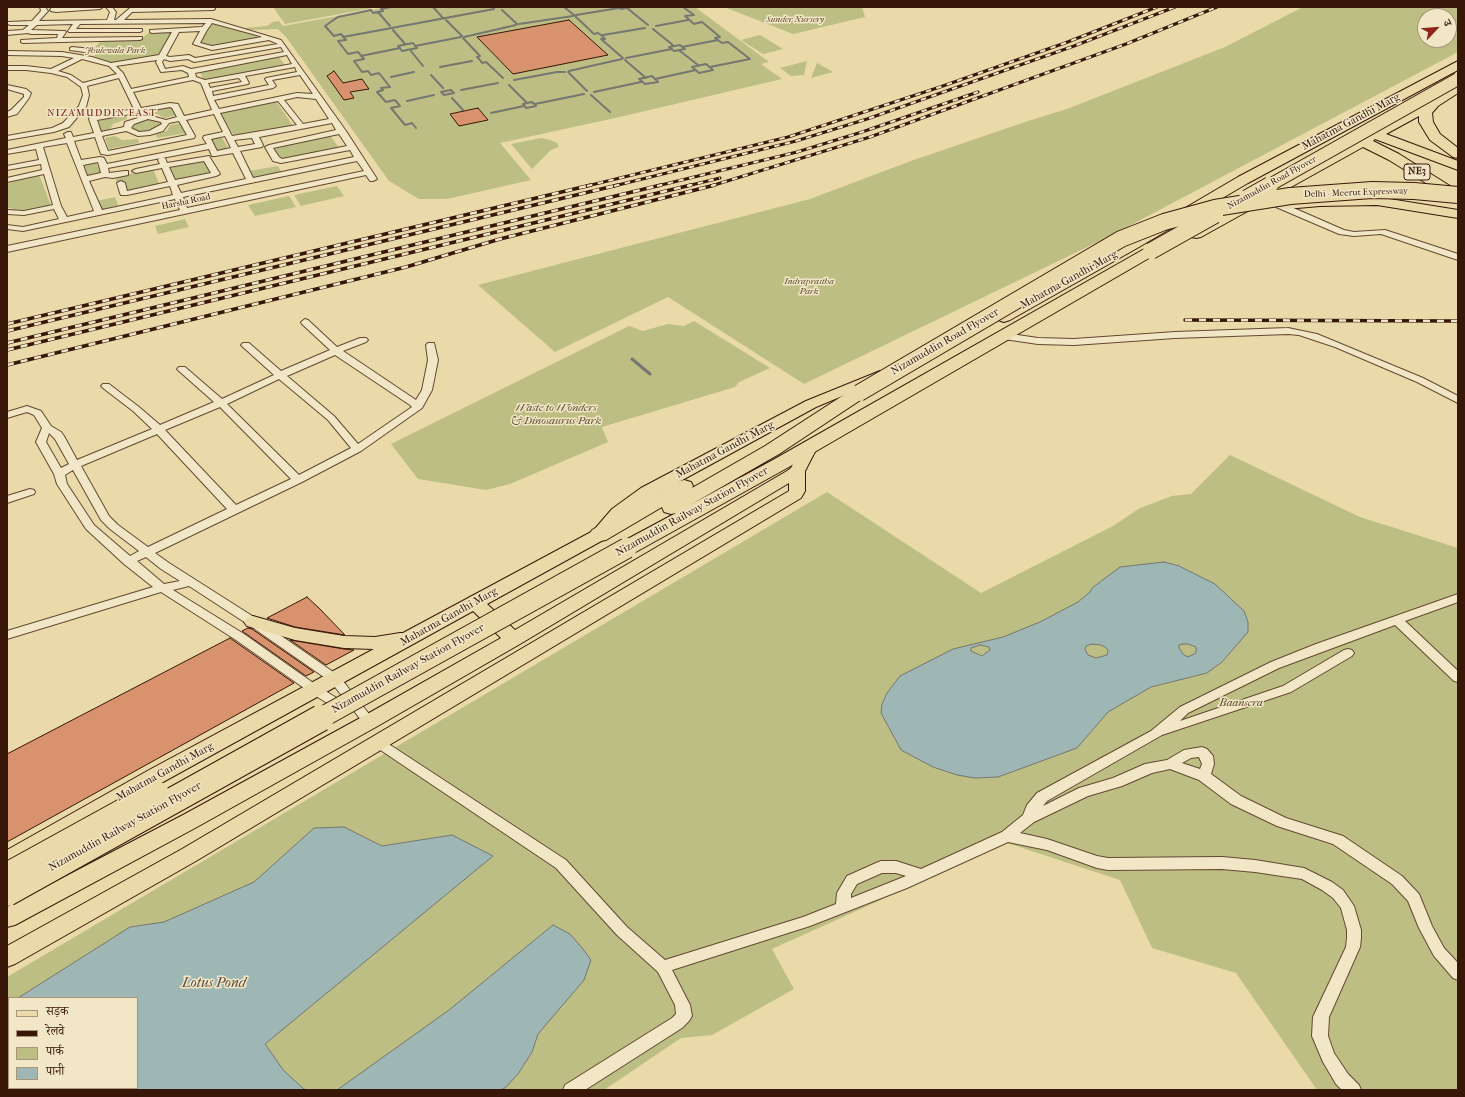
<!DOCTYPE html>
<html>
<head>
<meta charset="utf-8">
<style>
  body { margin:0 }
  #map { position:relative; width:1465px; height:1097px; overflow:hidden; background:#eadaa9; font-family:"IM FELL French Canon","Noto Serif Devanagari",serif }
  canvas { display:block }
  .frame { position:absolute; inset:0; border:8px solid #381709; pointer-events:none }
  .legend { position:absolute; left:8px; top:997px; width:130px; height:92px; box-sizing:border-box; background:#f1e7c7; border:1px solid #a7947b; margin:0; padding:5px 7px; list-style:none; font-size:12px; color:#381709 }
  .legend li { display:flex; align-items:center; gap:8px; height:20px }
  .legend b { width:20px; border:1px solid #a7947b }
  .north { position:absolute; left:1417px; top:8px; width:40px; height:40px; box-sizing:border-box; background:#f1e7c7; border:1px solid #a7947b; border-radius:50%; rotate:64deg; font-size:11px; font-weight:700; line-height:16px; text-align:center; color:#381709 }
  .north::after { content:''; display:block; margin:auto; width:14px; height:18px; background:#8f2418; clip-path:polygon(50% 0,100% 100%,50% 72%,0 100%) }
</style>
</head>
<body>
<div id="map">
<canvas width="1465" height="1097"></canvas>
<div class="frame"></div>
<ul class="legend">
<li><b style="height:5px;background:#eadaa9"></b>सड़क</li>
<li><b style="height:5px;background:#381709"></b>रेलवे</li>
<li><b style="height:11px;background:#bdbe84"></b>पार्क</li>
<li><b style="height:11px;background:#9eb7b5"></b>पानी</li>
</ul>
<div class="north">उ</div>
</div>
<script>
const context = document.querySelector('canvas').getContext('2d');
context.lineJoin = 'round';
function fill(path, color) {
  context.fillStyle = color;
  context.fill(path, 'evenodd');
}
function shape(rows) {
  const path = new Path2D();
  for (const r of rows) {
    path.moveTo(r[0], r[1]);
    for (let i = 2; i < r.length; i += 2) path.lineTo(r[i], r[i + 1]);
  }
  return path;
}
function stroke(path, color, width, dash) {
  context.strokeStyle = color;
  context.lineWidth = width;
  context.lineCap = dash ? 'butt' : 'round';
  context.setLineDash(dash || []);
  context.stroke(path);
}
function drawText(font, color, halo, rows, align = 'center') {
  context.font = font + ' "IM FELL French Canon",serif';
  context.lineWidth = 3;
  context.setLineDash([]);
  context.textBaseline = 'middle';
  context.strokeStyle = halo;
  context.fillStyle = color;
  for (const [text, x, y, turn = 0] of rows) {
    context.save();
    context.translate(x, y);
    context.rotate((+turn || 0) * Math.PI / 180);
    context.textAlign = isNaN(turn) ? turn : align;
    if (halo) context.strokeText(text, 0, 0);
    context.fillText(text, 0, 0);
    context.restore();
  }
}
const green = shape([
  [273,7,378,7,285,24],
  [388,7,695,7,769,62,761,64,782,79,624,116,500,143,531,180,447,199,419,199,389,181,286,37,278,29,250,30,243,28,267,26,273,22,279,21,283,26],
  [724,7,862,7,865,17,793,34],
  [1303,7,1458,7,1458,52,1112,235,804,384,668,297,555,352,478,285,810,199,911,161,1025,122,1067,109,1225,47],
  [1425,16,1449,16,1449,40,1425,40],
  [211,23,264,38,212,47,197,44],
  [172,31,159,58,114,64,94,56,100,50,95,47,102,40,142,38,150,32],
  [760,35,783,49,763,54,741,40],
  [278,56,285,65,204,80,199,70],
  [807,61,804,75,791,76,780,68],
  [817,63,833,72,811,78],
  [276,101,293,126,253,135,251,132,234,136,220,112],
  [172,106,177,115,164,118,158,114,145,115,144,111],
  [126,115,127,119,113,124,110,130,100,131,96,121],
  [152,119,157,121,160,123,160,126,149,131,135,132,130,130,132,124,144,120],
  [182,123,186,133,157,138,156,134,167,131,170,125],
  [329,134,339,148,285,159,278,159,269,148],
  [115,136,122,140,138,139,139,143,109,149,105,138],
  [221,136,229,149,218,152,210,138],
  [541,138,551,140,557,143,559,147,551,150,532,169,511,144],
  [205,158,213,174,175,182,168,166],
  [95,160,101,174,87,177,82,163],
  [278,166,282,173,253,178,249,171],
  [153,169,160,186,121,194,115,177],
  [39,174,51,206,18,211,7,207,7,184,22,178],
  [337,186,344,196,301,206,294,195],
  [289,196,296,207,255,216,248,205],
  [115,197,119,207,101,210,97,201],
  [185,219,189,227,158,234,155,226],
  [694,321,770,368,739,382,735,387,602,427,608,442,510,484,486,490,418,479,391,444,629,326,643,331,668,324,684,326],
  [1230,455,1360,517,1458,548,1458,1090,1317,1090,1236,973,1152,948,1120,880,1007,843,772,949,794,989,712,1035,681,1038,604,1090,7,1090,7,977,827,492,981,593,1113,526,1140,508,1172,496,1191,494],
  [9,998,137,998,137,1088,9,1088]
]);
const water = shape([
  [1164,562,1179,566,1215,584,1244,611,1248,622,1248,632,1222,662,1207,673,1151,687,1108,712,1077,748,998,777,975,778,957,775,933,767,901,750,881,713,882,704,887,693,900,676,953,649,1003,637,1040,622,1078,602,1090,592,1092,588,1120,567,1164,562],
  [1092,644,1101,645,1105,647,1108,650,1107,655,1096,658,1088,655,1085,649,1086,646,1092,644],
  [1183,644,1188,644,1196,647,1196,653,1188,657,1184,655,1179,648,1179,645,1183,644],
  [980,645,989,647,990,650,982,656,971,651,971,648,980,645],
  [344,827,382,846,452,835,493,856,265,1044,284,1071,304,1089,308,1090,7,1090,7,1005,9,1004,9,1088,137,1088,137,998,18,998,130,927,164,922,254,882,314,828,344,827],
  [553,925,570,934,583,949,591,960,584,980,538,1034,532,1052,518,1074,505,1088,500,1090,337,1090,449,1010,553,925]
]);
const streamFar1 = shape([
  [391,7,381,9,383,11,373,13,371,10,338,17,325,26,334,36,341,34,346,40,338,41,348,54,358,52,364,59,354,61,362,72,368,71,371,75,379,73,390,87,381,88,383,90,377,92,386,102,395,100,400,106,391,108,405,125,412,123,416,128],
  [433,7,443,18],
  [564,7,574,15],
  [619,7,621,9,631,7],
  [683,7,694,15,685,16,694,24,702,22,720,37,715,38,722,43,728,42,750,59,710,67],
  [627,8,648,25],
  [502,10,517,24],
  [378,12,390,26],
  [576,15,619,8],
  [575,16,594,34,598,33,601,35],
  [446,20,462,36],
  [519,24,573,16],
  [656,26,688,20],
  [653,29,674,46],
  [393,30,405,44],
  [603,35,645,28],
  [602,36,605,39,601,39,623,58],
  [343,37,494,9],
  [464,37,516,25],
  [463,38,480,56,477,57,479,59],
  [413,43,417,48,402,51,398,46,413,43],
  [680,45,685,49,674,51,669,47,680,45],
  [415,46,461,37],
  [682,47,718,40],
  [411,51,423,66],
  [680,51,698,65],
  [361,56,400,48],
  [626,58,672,49],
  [480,60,482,63,486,62,503,78],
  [625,60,646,78],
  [706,64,713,70,699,73,692,67,706,64],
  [440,67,472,61],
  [569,71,622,59],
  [568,72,587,91],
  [431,75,443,88],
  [652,76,658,82,645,84,639,79,652,76],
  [391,77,414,72],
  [655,79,696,70],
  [514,80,557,72,565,72],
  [509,85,527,103],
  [451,90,454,93,444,95,441,92,451,90],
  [461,90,498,83],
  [594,92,641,82],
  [591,95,610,112],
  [452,98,463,110],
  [407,101,434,95],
  [532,102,536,106,526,108,523,104,532,102],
  [535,104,584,94],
  [491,113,524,106]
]);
const stream = shape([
  [632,359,650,374]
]);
const building = shape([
  [569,20,608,55,513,74,477,37,569,20],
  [334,71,343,83,362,79,369,89,350,92,354,98,344,100,327,76,334,71],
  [478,108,488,120,459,126,450,114,478,108],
  [307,597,319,608,345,635,295,627,267,618,307,597],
  [248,628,252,629,314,672,306,676,242,631,248,628],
  [230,638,294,683,7,842,7,754,230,638],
  [290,640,344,649,354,650,326,665,290,640]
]);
const street = shape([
  [40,7,45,7,48,11,39,21,107,20,110,12,106,7,112,7,116,12,114,20,116,20,130,8,215,7,215,9,213,10,132,12,124,20,211,19,281,40,346,131,377,179,373,181,370,181,366,175,7,252,7,246,180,210,175,199,23,231,7,229,7,225,23,227,59,219,54,209,24,215,7,214,7,210,24,211,53,205,44,174,7,182,7,178,42,170,41,164,7,170,7,166,39,160,36,149,7,154,7,150,66,138,64,134,68,132,71,132,73,137,94,133,89,119,90,117,134,109,119,78,87,86,89,95,86,107,69,127,54,132,7,140,7,136,52,128,63,123,79,106,83,95,81,87,67,77,51,73,26,70,7,70,7,66,26,66,51,69,74,58,62,56,7,55,7,51,62,52,92,57,111,63,159,55,172,32,152,33,150,32,150,30,202,27,206,23,80,24,76,29,142,29,142,31,140,32,69,32,68,31,73,24,37,25,31,30,65,31,66,32,62,38,142,37,142,39,140,40,23,43,21,42,21,40,57,38,58,34,31,34,28,33,7,35,7,31,23,30,29,25,10,25,8,24,8,22,32,21,41,11,40,7],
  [212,23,260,36,262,37,212,46,200,43,207,30,212,23],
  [200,31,193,44,212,50,269,40,278,44,195,58,189,55,170,57,166,56,179,32,200,31],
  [281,47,284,52,191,69,183,66,165,69,162,62,164,59,170,61,188,59,194,62,281,47],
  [287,55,292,64,205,80,196,77,195,73,287,55],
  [82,59,109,66,117,74,83,83,71,75,58,71,82,59],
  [157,60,156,62,161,72,182,70,188,73,189,77,131,89,123,73,116,66,157,60],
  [295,67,297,72,266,78,265,79,269,85,213,96,212,91,248,84,249,83,245,76,295,67],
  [300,75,313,94,297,93,219,109,214,100,273,88,276,86,272,80,300,75],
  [239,78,242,82,210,88,208,83,239,78],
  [193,80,201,83,212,110,184,116,178,104,170,103,141,108,133,92,193,80],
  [297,97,316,99,329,119,303,124,284,100,297,97],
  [278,101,297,125,232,136,220,113,278,101],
  [170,107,172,108,177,117,166,120,148,115,144,116,143,112,170,107],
  [136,113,138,118,125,122,124,127,101,132,97,120,136,113],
  [214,114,223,132,204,136,203,138,207,144,107,164,104,158,100,157,81,160,74,141,95,137,101,154,108,155,194,138,195,136,186,120,214,114],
  [148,119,161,122,162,124,149,131,139,132,131,128,134,124,148,119],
  [179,121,187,135,108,151,102,136,126,131,138,136,150,135,163,131,169,123,179,121],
  [332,123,336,130,269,145,265,147,273,161,281,163,350,150,354,157,253,178,240,151,262,147,263,145,259,137,332,123],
  [339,134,347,146,282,159,279,157,273,148,339,134],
  [225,136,231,148,217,151,211,139,225,136],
  [252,138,255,144,238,147,234,140,252,138],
  [67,143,94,211,67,217,61,206,43,147,67,143],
  [209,149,212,156,215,156,233,153,246,179,181,193,177,185,216,176,220,174,209,156,167,163,165,158,162,158,209,149],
  [159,158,158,160,160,164,136,169,132,171,136,173,162,168,168,182,127,191,125,183,121,181,117,183,120,193,121,195,127,195,170,186,173,195,102,210,89,181,105,177,113,178,128,175,128,171,125,171,109,173,108,168,161,158,159,158],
  [204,161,211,173,175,180,169,167,204,161],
  [357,161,364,171,187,208,183,197,357,161],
  [98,162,101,173,87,176,83,165,98,162],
  [52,7,58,7,57,8,103,7,100,9,56,12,51,11,50,10,52,7],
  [72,47,92,49,95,51,92,53,70,50,70,48,72,47],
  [7,85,26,89,31,93,29,98,17,114,7,117,7,112,11,110,24,97,24,94,7,89,7,85],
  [1276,203,1282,203,1344,230,1354,232,1385,230,1458,254,1458,260,1381,234,1354,236,1339,234,1276,207,1276,203],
  [305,319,308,320,337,347,360,338,366,338,368,340,366,342,343,351,416,400,422,390,428,360,426,345,428,343,434,343,438,360,432,390,422,408,361,451,302,482,155,553,169,563,257,619,339,676,373,719,375,722,373,725,369,727,365,725,331,682,249,625,189,586,173,590,244,634,319,687,348,705,350,708,348,711,344,713,340,711,311,693,236,640,161,592,7,639,7,631,153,587,124,564,86,529,57,484,54,474,36,442,42,428,34,415,27,412,7,418,7,412,27,406,41,411,51,426,61,432,64,436,77,460,152,429,133,411,103,388,101,386,103,384,109,384,139,407,160,425,214,402,179,371,177,369,179,367,185,367,222,399,274,375,243,347,241,345,243,343,249,343,281,371,330,350,302,324,301,322,305,319],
  [335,355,410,405,412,407,358,444,334,416,287,376,335,355],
  [279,379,328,420,351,448,299,475,227,404,279,379],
  [220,407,291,479,236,505,165,430,220,407],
  [49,433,55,439,69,464,61,468,46,442,49,433],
  [157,434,227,509,148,547,118,525,109,516,81,466,157,434],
  [73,470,101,520,110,529,139,551,130,556,94,525,67,484,65,475,73,470],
  [146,557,161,569,180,581,164,584,137,561,146,557],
  [1288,328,1317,334,1423,378,1458,396,1458,403,1417,382,1335,347,1299,335,1288,334,1175,338,1074,345,1038,344,1004,339,999,336,1004,333,1038,338,1074,339,1175,332,1288,328],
  [30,489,34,490,35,492,34,494,7,503,7,496,30,489],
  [1458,594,1458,602,1405,621,1458,671,1458,682,1454,681,1395,625,1279,668,1188,713,1180,721,1283,686,1344,650,1348,649,1352,650,1354,653,1352,656,1291,692,1162,735,1047,801,1043,806,1079,788,1113,778,1145,764,1167,760,1184,750,1202,747,1207,749,1213,756,1214,764,1211,774,1241,796,1286,818,1343,836,1402,876,1419,894,1432,926,1444,948,1458,963,1458,980,1453,978,1434,956,1419,928,1408,901,1392,884,1333,844,1277,826,1231,804,1199,780,1170,769,1152,773,1122,786,1088,796,1034,822,1020,833,1047,839,1097,856,1108,858,1222,857,1255,860,1304,868,1332,882,1343,890,1354,906,1361,930,1361,938,1360,947,1329,1017,1328,1036,1334,1053,1348,1074,1359,1085,1361,1090,1342,1090,1336,1084,1323,1062,1312,1036,1313,1017,1346,947,1347,938,1347,930,1341,908,1333,898,1322,890,1302,879,1255,872,1222,869,1108,870,1097,868,1047,850,1008,842,907,888,810,926,672,970,690,1005,692,1016,689,1021,682,1028,585,1090,563,1090,565,1085,672,1018,676,1014,675,1005,658,972,617,935,556,868,373,745,371,742,373,739,377,737,381,739,566,860,627,927,665,960,803,917,836,904,837,893,847,876,876,863,881,861,896,861,921,869,1002,832,1023,815,1027,805,1037,793,1151,731,1180,707,1271,662,1316,644,1458,594],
  [1199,757,1202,764,1200,769,1182,763,1191,758,1199,757],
  [882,873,896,873,906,876,851,898,851,894,857,884,882,873]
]);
const primary = shape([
  [880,371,885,372,887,375,885,378,816,407,653,496,624,517,605,539,487,604,515,630,787,471,791,468,804,443,810,441,816,443,818,446,805,471,805,491,801,498,196,861,15,964,7,967,7,946,182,849,789,491,789,483,520,644,376,727,197,827,15,925,7,927,7,907,183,815,362,717,501,638,473,611,163,782,15,866,7,869,7,850,149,770,374,649,344,648,295,640,247,626,244,622,247,618,253,616,295,628,344,636,375,637,400,633,403,633,593,531,612,509,641,488,806,401,880,371]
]);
const highway = shape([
  [1458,61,1458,70,1248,183,1139,247,1010,320,1004,322,998,320,996,317,998,314,1129,241,1238,177,1458,61],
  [1458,84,1458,93,1438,106,1432,113,1433,122,1440,134,1458,148,1458,158,1453,157,1430,140,1419,122,1419,116,1386,134,1458,161,1458,170,1375,139,1373,141,1399,154,1458,191,1458,201,1453,200,1389,160,1363,147,1201,237,1196,238,1191,237,1189,234,1191,231,1352,141,1347,137,1349,134,1354,133,1362,136,1364,135,1361,132,1363,129,1368,128,1374,130,1458,84],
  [1377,197,1458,210,1458,218,1377,205,1320,206,1286,209,1281,208,1279,205,1281,202,1286,201,1320,198,1377,197],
  [1151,246,1156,248,1159,251,1156,254,787,468,634,553,627,555,620,553,617,548,620,543,676,513,671,514,664,512,662,507,606,540,599,541,592,540,589,535,592,530,677,482,684,480,691,482,693,486,692,488,765,446,853,389,859,388,865,389,868,393,865,397,779,454,690,505,773,460,1146,248,1151,246]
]);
const railFar1 = shape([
  [587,186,788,137,940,87,1065,43,1157,7],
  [614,186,796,141,867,119,1074,46,1175,7],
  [657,186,797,152,862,132,978,92],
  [687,186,720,178],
  [711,186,870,137,1126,44,1217,7]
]);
const rail = shape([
  [1185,320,1458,321],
  [7,324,591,185],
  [7,331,618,185],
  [7,343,661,185],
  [7,350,691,185],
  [7,365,406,267,500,239,715,185]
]);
const highwayBridgeFar3 = shape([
  [1268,186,1458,79]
]);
const highwayBridgeFar2 = shape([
  [1247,198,1270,185],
  [1151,251,1215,215],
  [859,393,1121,239,1164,222,1215,208,1290,196,1372,190,1414,191,1458,195]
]);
const highwayBridgeFar1 = shape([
  [319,719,627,548]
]);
const highwayBridge = shape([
  [7,876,156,794],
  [7,893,321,718]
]);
const farParknames = [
  ["Sunder Nursery",795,20],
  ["Jhulewala Park",115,51],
  ["Indraprastha",809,282],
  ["Park",809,292]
];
const farStreetnames = [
  ["Nizamuddin Road Flyover",1272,183,-29],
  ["Delhi - Meerut Expressway",1356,193,-2],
  ["Harsha Road",186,202,-12]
];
const farNeighbourhoodnames = [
  ["NIZAMUDDIN EAST",102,114]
];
const shields = [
  [1417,172,26]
];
const shieldNames = [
  ["NE3",1417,172]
];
const streetNames = [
  ["Mahatma Gandhi Marg",1351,122,-28],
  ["Mahatma Gandhi Marg",1069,280,-29],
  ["Nizamuddin Road Flyover",945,342,-30],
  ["Mahatma Gandhi Marg",725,450,-28],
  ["Nizamuddin Railway Station Flyover",692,512,-29],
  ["Mahatma Gandhi Marg",449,617,-29],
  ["Nizamuddin Railway Station Flyover",408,669,-29],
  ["Mahatma Gandhi Marg",165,772,-29],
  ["Nizamuddin Railway Station Flyover",125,827,-29]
];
const parkNames = [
  ["Waste to Wonders",556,408],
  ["& Dinosaurus Park",556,421],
  ["Baansera",1241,703]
];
const nearWaternames = [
  ["Lotus Pond",214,984]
];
fill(green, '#bdbe84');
fill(water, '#9eb7b5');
stroke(water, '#757770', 1);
stroke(streamFar1, '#757770', 2);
stroke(stream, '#757770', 3);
fill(building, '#d8926d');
stroke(building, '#381709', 1);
stroke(street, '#644831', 2);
stroke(primary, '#381709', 2);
stroke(highway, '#381709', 2);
fill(street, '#f1e7c7');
fill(primary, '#eadaa9');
fill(highway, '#eadaa9');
stroke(railFar1, '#381709', 3);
stroke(rail, '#381709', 3.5);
stroke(railFar1, '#f1e7c7', 2, [5.5]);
stroke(rail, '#f1e7c7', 2.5, [7]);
stroke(highwayBridgeFar3, '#381709', 14, []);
stroke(highwayBridgeFar2, '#381709', 18, []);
stroke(highwayBridgeFar1, '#381709', 22, []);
stroke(highwayBridge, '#381709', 28, []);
stroke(highwayBridgeFar3, '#eadaa9', 12);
stroke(highwayBridgeFar2, '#eadaa9', 16);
stroke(highwayBridgeFar1, '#eadaa9', 20);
stroke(highwayBridge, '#eadaa9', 26);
drawText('italic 9px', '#60492e', '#f1e7c7', farParknames);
drawText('9px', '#381709', '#f1e7c7', farStreetnames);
context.letterSpacing = '1px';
drawText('10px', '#7a1f14', '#f1e7c7', farNeighbourhoodnames);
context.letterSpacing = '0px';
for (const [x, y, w] of shields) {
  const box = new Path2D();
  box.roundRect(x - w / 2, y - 8, w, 16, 3);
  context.fillStyle = '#f1e7c7';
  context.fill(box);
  stroke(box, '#381709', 1);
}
drawText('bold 10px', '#381709', null, shieldNames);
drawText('11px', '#381709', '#f1e7c7', streetNames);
drawText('italic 11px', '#60492e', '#f1e7c7', parkNames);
drawText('italic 14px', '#57473d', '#f1e7c7', nearWaternames);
</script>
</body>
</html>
